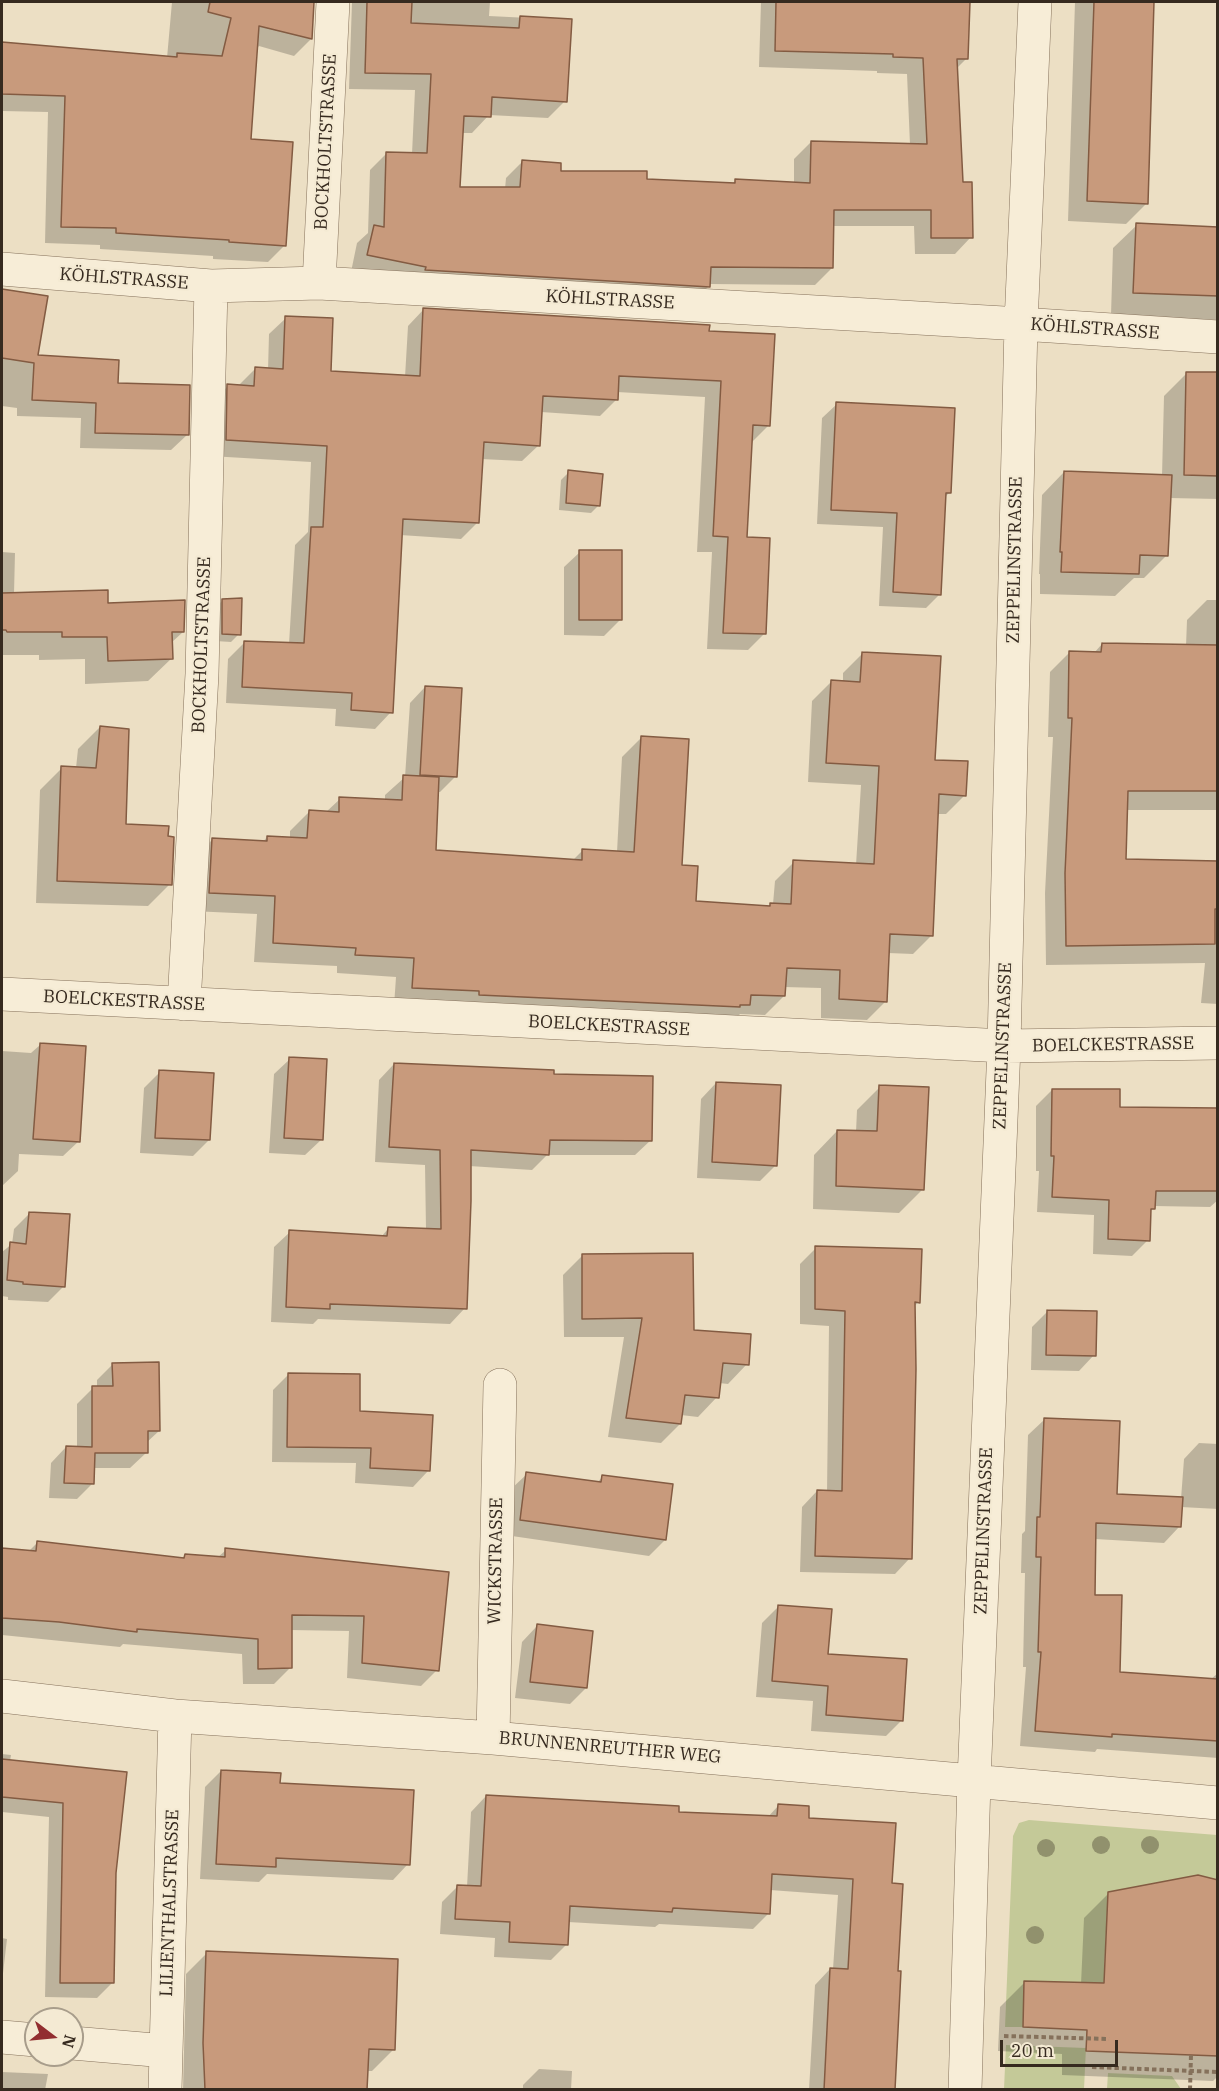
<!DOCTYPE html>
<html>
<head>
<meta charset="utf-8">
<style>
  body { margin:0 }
  #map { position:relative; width:1219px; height:2091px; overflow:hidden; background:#ecdfc4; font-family:"IBM Plex Serif",serif }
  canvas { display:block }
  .frame { position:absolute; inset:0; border:3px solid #362a1f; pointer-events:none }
  .north { position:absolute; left:24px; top:2007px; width:60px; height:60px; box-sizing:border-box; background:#f4ead3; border:2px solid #a89d8b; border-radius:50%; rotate:106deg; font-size:16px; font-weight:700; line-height:24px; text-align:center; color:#362a1f }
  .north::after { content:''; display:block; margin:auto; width:21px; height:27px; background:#922e30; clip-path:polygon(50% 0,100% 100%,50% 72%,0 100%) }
  .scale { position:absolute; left:1000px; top:2040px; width:118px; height:27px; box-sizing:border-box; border:3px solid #362a1f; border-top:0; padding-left:8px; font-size:18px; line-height:21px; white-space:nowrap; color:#362a1f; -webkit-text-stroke:4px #f4ead3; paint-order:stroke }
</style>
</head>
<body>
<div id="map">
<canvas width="1219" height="2091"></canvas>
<div class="frame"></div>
<div class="north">N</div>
<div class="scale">20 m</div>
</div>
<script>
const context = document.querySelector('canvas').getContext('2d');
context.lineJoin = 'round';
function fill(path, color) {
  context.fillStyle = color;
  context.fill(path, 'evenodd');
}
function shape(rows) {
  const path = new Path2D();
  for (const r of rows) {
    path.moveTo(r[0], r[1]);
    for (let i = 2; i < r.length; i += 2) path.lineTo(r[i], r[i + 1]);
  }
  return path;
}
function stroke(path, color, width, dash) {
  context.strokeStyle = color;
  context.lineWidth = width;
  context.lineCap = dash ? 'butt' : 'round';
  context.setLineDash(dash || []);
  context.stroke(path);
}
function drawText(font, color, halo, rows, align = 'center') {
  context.font = font + ' "IBM Plex Serif",serif';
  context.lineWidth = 4.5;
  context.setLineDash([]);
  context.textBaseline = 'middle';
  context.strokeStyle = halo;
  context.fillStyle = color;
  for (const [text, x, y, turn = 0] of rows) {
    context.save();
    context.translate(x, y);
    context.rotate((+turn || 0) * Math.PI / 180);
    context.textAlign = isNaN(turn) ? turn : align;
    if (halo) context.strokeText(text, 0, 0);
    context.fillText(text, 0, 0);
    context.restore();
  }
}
const green = shape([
  [1029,1820,1217,1835,1217,1880,1198,1875,1108,1892,1104,1970,1111,1984,1024,1981,1023,2027,1005,2027,1013,1836,1019,1823],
  [1006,2045,1086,2048,1084,2089,1004,2089],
  [1108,2073,1172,2076,1181,2089,1107,2089]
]);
const shadow = shape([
  [172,2,313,2,311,39,294,56,259,46,256,49,250,140,284,246,268,262,213,259,213,256,100,249,100,245,45,243,48,112,2,111,2,43,28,44,28,46,167,58],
  [352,2,490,2,489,16,570,20,565,101,548,118,489,115,472,133,462,133,458,189,505,189,506,178,522,162,559,173,645,180,732,184,736,180,794,183,794,159,811,142,910,145,907,74,877,73,877,71,759,67,761,2,968,2,966,59,956,69,962,184,971,237,955,254,915,254,914,226,832,226,832,268,815,285,709,284,709,286,692,303,351,272,357,243,368,233,370,170,386,154,412,154,415,90,349,89],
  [1075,2,1153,2,1146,204,1126,224,1068,221],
  [1137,225,1218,229,1218,320,1111,315,1113,248],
  [2,290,46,297,37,357,116,384,187,435,171,450,80,448,81,418,17,416,17,408,2,406],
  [424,309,708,332,769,425,752,442,750,442,745,539,764,634,748,650,707,649,712,552,697,552,705,397,617,392,617,399,600,416,541,412,539,445,522,461,481,459,478,522,461,539,400,535,391,712,375,729,335,726,336,709,226,703,228,659,245,642,289,644,295,545,308,532,311,462,210,456,212,402,228,386,239,385,255,369,268,370,269,334,286,318,329,373,405,377,408,326],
  [1187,373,1218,374,1218,499,1169,498,1166,556,1144,578,1134,578,1115,596,1040,594,1040,574,1039,574,1042,495,1064,472,1162,476,1164,396],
  [837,404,949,493,945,497,940,594,926,608,879,606,883,527,817,524,822,418],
  [569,472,599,505,591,513,559,510,561,480],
  [2,552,15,553,14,594,107,605,183,632,171,643,172,658,148,681,85,684,85,659,39,660,39,655,2,655],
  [580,552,620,620,604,636,564,635,564,567],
  [223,600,239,634,231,642,215,641,215,608],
  [1207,600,1218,600,1218,810,1126,810,1124,861,1218,862,1218,1004,1201,1003,1205,963,1046,965,1045,893,1053,737,1048,737,1050,672,1070,652,1094,653,1102,644,1186,646,1187,620],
  [862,654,934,761,965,795,946,814,937,814,932,935,913,954,888,953,886,1001,867,1020,821,1018,821,988,784,987,784,996,765,1015,740,1014,730,1024,394,1006,396,977,337,973,337,966,254,962,257,914,191,911,193,859,212,840,262,843,267,837,290,838,290,831,309,812,325,813,340,799,385,801,385,795,405,777,410,703,425,687,456,776,440,792,437,792,435,852,572,861,583,850,617,852,622,757,641,738,680,866,694,903,767,907,773,904,775,881,794,862,856,865,861,785,808,782,812,701,831,682,843,683,843,673],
  [100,727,125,826,167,838,170,884,148,906,36,903,40,790,62,768,76,768,78,749],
  [40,1045,79,1141,63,1156,19,1154,18,1171,2,1186,2,1051,31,1053],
  [290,1059,321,1140,305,1155,269,1153,274,1074],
  [394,1064,552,1076,651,1140,635,1155,547,1155,532,1170,469,1166,465,1308,450,1324,318,1319,313,1324,271,1322,274,1247,290,1232,381,1237,388,1229,426,1230,425,1165,375,1162,379,1080],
  [160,1072,209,1140,193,1156,140,1153,144,1088],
  [716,1083,776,1165,760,1181,697,1178,701,1099],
  [880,1087,922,1190,899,1213,813,1209,814,1155,837,1131,856,1132,857,1110],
  [1052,1090,1118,1109,1218,1110,1218,1200,1210,1207,1154,1206,1149,1213,1148,1240,1132,1256,1093,1254,1094,1215,1037,1212,1039,1171,1036,1171,1036,1106],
  [30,1213,64,1286,48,1302,8,1300,8,1297,2,1296,2,1252,12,1244,14,1229],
  [816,1248,919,1302,913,1307,910,1558,895,1574,800,1572,802,1507,817,1491,827,1492,829,1326,800,1324,800,1264],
  [582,1256,693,1331,747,1364,728,1384,719,1383,717,1397,698,1417,681,1415,680,1424,661,1443,608,1437,624,1337,564,1337,563,1275],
  [1048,1311,1094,1355,1079,1371,1031,1370,1032,1327],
  [113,1364,159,1431,146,1443,146,1453,130,1468,93,1468,93,1483,77,1499,49,1498,51,1463,66,1447,77,1448,77,1404,93,1388,97,1388,97,1380],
  [289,1374,358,1412,428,1471,413,1487,355,1483,356,1463,272,1462,273,1390],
  [1044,1420,1116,1496,1181,1499,1184,1459,1199,1443,1218,1444,1218,1509,1181,1507,1179,1527,1164,1543,1095,1539,1094,1596,1119,1673,1210,1680,1218,1673,1218,1758,1097,1749,1095,1752,1020,1746,1026,1667,1023,1667,1025,1573,1021,1573,1022,1534,1025,1531,1028,1435],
  [527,1474,597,1483,603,1476,665,1540,649,1556,505,1535,511,1489],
  [37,1543,182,1559,185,1556,217,1558,226,1550,448,1573,437,1670,421,1686,347,1678,349,1631,290,1630,290,1668,274,1684,243,1684,242,1654,123,1644,120,1647,2,1635,2,1549,28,1552],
  [778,1607,827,1655,902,1720,886,1736,811,1731,813,1701,756,1697,762,1623],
  [537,1626,586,1688,570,1704,515,1698,522,1642],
  [2,1754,11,1755,10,1761,125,1773,115,1873,112,1983,97,1998,45,1997,49,1817,2,1812],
  [221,1771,279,1785,408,1864,393,1880,267,1874,259,1882,200,1879,205,1787],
  [486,1796,677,1813,767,1818,778,1806,807,1819,891,1884,893,2090,809,2090,815,1985,830,1969,833,1969,838,1895,770,1890,769,1913,753,1929,659,1924,655,1927,568,1922,567,1944,551,1960,494,1957,495,1938,440,1934,442,1902,458,1886,467,1887,471,1812],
  [1218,1881,1218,2076,1213,2081,1062,2075,1062,2054,998,2051,1000,2007,1025,1982,1081,1984,1084,1918,1109,1893],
  [2,1938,7,1939,2,1982],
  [207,1953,393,2050,372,2071,366,2071,366,2090,183,2090,186,1974],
  [539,2069,572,2071,571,2090,523,2090,523,2085],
  [2,2072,48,2074,45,2090,2,2090]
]);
const building = shape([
  [210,2,314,2,312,39,259,26,251,139,293,142,286,246,229,242,229,240,116,233,116,228,61,227,65,96,2,94,2,42,177,57,177,53,222,56,231,18,208,12,210,2],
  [367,2,412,2,411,23,519,28,520,16,572,19,567,102,492,97,491,117,464,116,460,187,520,187,522,160,561,163,561,171,647,171,647,179,735,183,735,179,810,183,811,141,927,144,923,58,893,57,893,54,775,51,776,2,970,2,968,59,957,59,963,182,972,182,973,238,931,238,931,210,834,210,833,268,711,267,710,287,425,270,426,267,367,255,374,225,384,227,386,152,427,153,431,74,365,73,367,2],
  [1094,2,1154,2,1148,204,1087,201,1094,2],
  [1136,223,1218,227,1218,296,1133,293,1136,223],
  [2,289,48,296,38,355,119,360,118,383,190,385,189,435,95,433,96,403,32,400,34,363,2,358,2,289],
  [423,308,710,325,709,331,775,334,770,426,753,425,747,537,770,538,766,634,723,633,728,537,713,536,721,381,619,376,618,400,543,396,540,446,484,442,479,523,403,519,393,713,351,710,352,693,242,687,244,641,304,643,311,527,323,527,327,446,226,440,227,384,254,386,255,367,283,369,285,316,333,318,331,371,420,376,423,308],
  [1186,372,1218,372,1218,476,1184,475,1186,372],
  [836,402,955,408,951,493,946,493,941,595,893,592,897,513,831,510,836,402],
  [568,470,603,474,600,506,566,503,568,470],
  [1064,471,1172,475,1168,556,1140,555,1139,574,1061,572,1062,552,1060,552,1064,471],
  [579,550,622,550,622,620,579,620,579,550],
  [108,590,108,603,185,600,184,632,172,632,173,659,108,661,107,637,62,637,62,632,7,632,6,630,2,630,2,593,108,590],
  [242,598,241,635,222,634,222,599,242,598],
  [1102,643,1218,645,1218,791,1128,791,1126,859,1218,861,1218,909,1215,909,1215,944,1066,946,1065,873,1072,718,1068,718,1069,651,1101,652,1102,643],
  [862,652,941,656,935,760,968,761,966,796,939,794,933,936,890,934,887,1002,839,999,840,970,787,968,785,996,751,995,750,1005,740,1005,740,1007,479,995,479,991,412,988,414,958,355,955,356,948,273,943,275,896,209,893,212,838,267,841,267,836,307,838,309,810,339,812,339,797,402,800,403,775,439,777,436,850,582,860,582,849,634,852,641,736,689,739,682,865,698,866,696,901,770,906,770,903,791,904,793,860,874,864,879,766,826,763,831,680,860,682,862,652],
  [425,686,462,688,457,777,420,775,425,686],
  [100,726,129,729,126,824,169,826,168,836,174,837,172,885,57,881,61,766,96,768,100,726],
  [40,1043,86,1046,80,1142,33,1139,40,1043],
  [289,1057,327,1059,323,1140,284,1138,289,1057],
  [394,1063,554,1070,554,1074,653,1076,652,1141,550,1140,549,1155,471,1150,471,1201,467,1309,330,1304,330,1309,286,1307,289,1230,387,1236,388,1227,441,1229,440,1150,389,1147,394,1063],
  [159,1070,214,1073,210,1140,155,1138,159,1070],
  [716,1082,781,1085,777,1166,712,1162,716,1082],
  [879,1085,929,1087,924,1190,836,1186,837,1130,877,1131,879,1085],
  [1052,1089,1120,1089,1120,1107,1218,1108,1218,1191,1156,1191,1155,1209,1151,1209,1150,1241,1108,1239,1109,1200,1052,1197,1054,1156,1051,1156,1052,1089],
  [29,1212,70,1214,65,1287,23,1284,23,1282,7,1280,10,1242,26,1244,29,1212],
  [815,1246,922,1249,920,1303,915,1302,916,1369,912,1559,815,1556,817,1490,842,1491,845,1311,815,1309,815,1246],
  [693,1253,694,1330,751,1334,749,1365,723,1363,719,1398,685,1395,681,1424,626,1418,642,1318,582,1319,582,1254,693,1253],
  [1047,1310,1097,1311,1096,1356,1046,1355,1047,1310],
  [159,1362,160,1431,148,1431,148,1453,95,1453,94,1484,64,1483,66,1446,92,1447,92,1386,113,1386,112,1363,159,1362],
  [288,1373,360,1374,360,1411,433,1415,430,1471,370,1468,371,1448,287,1447,288,1373],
  [1044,1418,1120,1421,1117,1494,1183,1497,1181,1527,1096,1523,1095,1595,1122,1595,1120,1672,1218,1679,1218,1741,1112,1734,1112,1737,1035,1731,1041,1652,1038,1652,1041,1557,1036,1557,1037,1517,1040,1517,1044,1418],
  [526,1472,601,1482,602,1475,673,1484,666,1540,520,1520,526,1472],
  [37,1541,184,1558,185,1554,225,1557,225,1548,449,1572,439,1671,362,1663,364,1616,292,1615,292,1668,258,1669,258,1639,137,1629,137,1632,59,1622,2,1618,2,1548,36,1551,37,1541],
  [778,1605,832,1609,828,1654,907,1659,903,1721,826,1715,828,1686,772,1681,778,1605],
  [537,1624,593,1631,587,1688,530,1682,537,1624],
  [2,1759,127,1772,116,1873,114,1983,60,1983,63,1803,2,1797,2,1759],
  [221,1770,281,1773,280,1783,414,1790,410,1865,276,1858,276,1867,216,1864,221,1770],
  [486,1795,679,1806,679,1812,777,1816,778,1804,809,1806,809,1818,896,1823,892,1883,903,1884,898,1971,901,1971,895,2090,824,2090,830,1968,848,1969,853,1879,772,1874,770,1914,673,1908,672,1912,570,1906,568,1945,509,1942,510,1922,455,1919,457,1885,481,1886,486,1795],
  [1198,1875,1218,1880,1218,2056,1086,2051,1087,2030,1023,2027,1024,1981,1104,1983,1108,1892,1198,1875],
  [206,1951,398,1959,395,2050,369,2049,367,2090,205,2090,203,2043,206,1951]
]);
const path = shape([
  [1004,2036,1109,2039],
  [1092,2067,1218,2072],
  [1190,2090,1191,2055]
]);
const minor = shape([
  [2,269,211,286,319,283,1021,324,1218,337],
  [319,283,333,2],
  [2,994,1004,1046,1218,1043],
  [184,1004,202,674,211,286],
  [2,1696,175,1716,493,1738,1218,1803],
  [493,1738,500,1385],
  [2,2037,36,2040],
  [72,2043,166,2051],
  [165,2090,175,1716],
  [965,2090,974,1781,1004,1046,1021,324,1035,2]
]);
const trees = [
  [1101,1845],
  [1150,1845],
  [1046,1848],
  [1035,1935]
];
const streetNames = [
  ["BOCKHOLTSTRASSE",326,142,-87],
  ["KÖHLSTRASSE",124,279,4],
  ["KÖHLSTRASSE",610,300,3],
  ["KÖHLSTRASSE",1095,329,4],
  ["ZEPPELINSTRASSE",1015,560,-89],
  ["BOCKHOLTSTRASSE",202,645,-88],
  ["BOELCKESTRASSE",124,1001,3],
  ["BOELCKESTRASSE",609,1026,3],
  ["BOELCKESTRASSE",1113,1045,-1],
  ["ZEPPELINSTRASSE",1003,1046,-88],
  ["ZEPPELINSTRASSE",984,1531,-88],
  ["WICKSTRASSE",496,1561,-89],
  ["BRUNNENREUTHER WEG",610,1748,5],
  ["LILIENTHALSTRASSE",170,1903,-88]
];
fill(green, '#c4c998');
fill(shadow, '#0003');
fill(building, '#c89a7c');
stroke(building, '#835b42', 1.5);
stroke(minor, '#85715b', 34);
stroke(path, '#85715b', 4, [4.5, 3]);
stroke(minor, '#f7edd7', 33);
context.fillStyle = '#91916d';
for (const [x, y] of trees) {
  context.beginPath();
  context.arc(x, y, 9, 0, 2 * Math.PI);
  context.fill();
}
drawText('18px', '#362a1f', '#f4ead3', streetNames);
</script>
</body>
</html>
